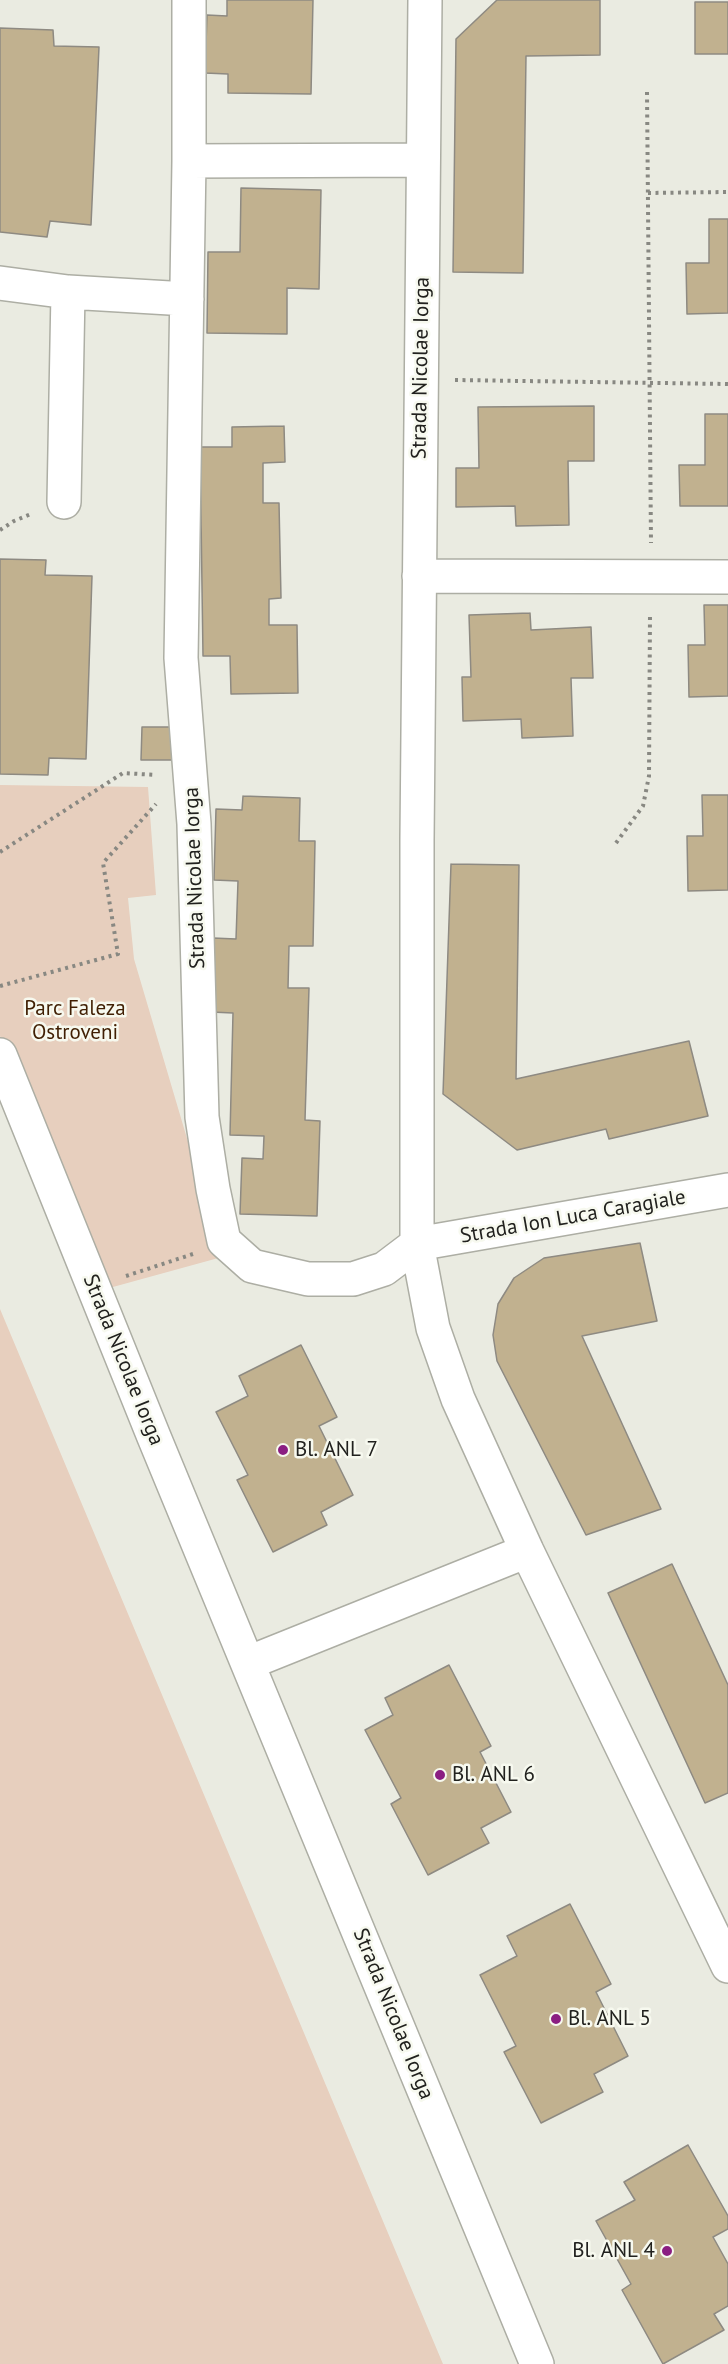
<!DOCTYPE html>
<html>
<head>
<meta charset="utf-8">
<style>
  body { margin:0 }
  canvas { display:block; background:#eaebe1 }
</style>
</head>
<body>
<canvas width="728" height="2364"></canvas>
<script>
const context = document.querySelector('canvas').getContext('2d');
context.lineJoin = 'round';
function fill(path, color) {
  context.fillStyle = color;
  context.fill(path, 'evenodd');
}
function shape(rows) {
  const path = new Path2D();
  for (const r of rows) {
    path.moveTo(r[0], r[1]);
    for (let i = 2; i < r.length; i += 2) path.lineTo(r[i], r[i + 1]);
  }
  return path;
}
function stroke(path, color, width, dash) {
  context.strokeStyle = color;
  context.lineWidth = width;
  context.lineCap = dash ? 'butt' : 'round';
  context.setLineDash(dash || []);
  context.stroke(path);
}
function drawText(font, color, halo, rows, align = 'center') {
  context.font = font + ' "PT Sans",sans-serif';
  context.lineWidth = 5;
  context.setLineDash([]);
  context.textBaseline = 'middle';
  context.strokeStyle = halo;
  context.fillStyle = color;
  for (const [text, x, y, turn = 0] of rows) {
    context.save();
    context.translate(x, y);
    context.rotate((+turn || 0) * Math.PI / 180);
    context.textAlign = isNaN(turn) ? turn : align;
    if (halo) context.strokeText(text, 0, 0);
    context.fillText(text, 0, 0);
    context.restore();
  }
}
const green = shape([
  [0,785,148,787,156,895,128,898,134,959,222,1257,102,1290,0,1036],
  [0,1309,443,2364,0,2364]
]);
const building = shape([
  [227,0,313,0,311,94,228,93,228,74,205,73,207,15,227,16,227,0],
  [497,0,600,0,600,55,526,56,523,273,453,272,456,39,497,0],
  [695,2,728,2,728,54,695,54,695,2],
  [0,28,53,30,54,46,99,47,91,225,50,221,47,237,0,232,0,28],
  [241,188,321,190,319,289,287,288,287,334,207,333,208,252,240,252,241,188],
  [709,219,728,219,728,313,687,314,686,263,709,263,709,219],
  [594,406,594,461,568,461,569,525,516,526,515,506,456,507,456,468,479,468,478,407,594,406],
  [705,414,728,414,728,506,680,506,679,465,705,465,705,414],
  [284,426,285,462,263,463,263,503,279,503,281,598,269,599,269,625,297,625,298,693,231,694,230,656,203,656,200,447,232,447,232,427,284,426],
  [0,559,46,560,45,575,92,576,86,759,49,758,48,775,0,774,0,559],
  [704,605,728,605,728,696,689,697,688,645,705,645,704,605],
  [530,613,531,630,591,627,593,678,571,678,573,736,522,738,521,719,463,721,462,677,471,677,469,615,530,613],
  [142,727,179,727,178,760,141,760,142,727],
  [702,795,728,795,728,890,688,891,687,836,703,836,702,795],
  [243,796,300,798,299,841,315,841,313,946,289,946,288,988,309,988,305,1120,320,1121,317,1216,240,1214,242,1158,263,1159,264,1136,230,1135,233,1013,211,1012,213,938,236,939,238,881,214,880,216,809,242,810,243,796],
  [451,864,519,865,516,1079,689,1041,708,1116,609,1139,606,1129,517,1150,443,1094,451,864],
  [640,1243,657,1321,582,1336,661,1509,586,1535,497,1361,493,1335,498,1304,514,1278,544,1258,640,1243],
  [301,1345,337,1417,319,1426,353,1495,321,1512,327,1525,273,1552,237,1480,248,1475,216,1412,248,1396,239,1376,301,1345],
  [672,1564,728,1685,728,1793,705,1803,608,1593,672,1564],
  [449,1665,491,1746,480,1752,511,1812,481,1828,489,1843,428,1875,391,1804,401,1798,365,1730,393,1715,385,1698,449,1665],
  [570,1904,611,1984,596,1992,628,2056,594,2074,603,2092,541,2123,504,2052,516,2046,480,1975,517,1956,507,1936,570,1904],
  [688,2145,728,2216,728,2229,713,2237,728,2264,728,2306,714,2314,724,2330,663,2364,622,2290,631,2284,596,2221,635,2200,624,2182,688,2145]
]);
const path = shape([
  [647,92,651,543],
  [648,193,728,192],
  [455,380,728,384],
  [0,530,14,521,31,514],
  [616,843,643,806,649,776,650,613],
  [0,852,123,773,156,775],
  [0,986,118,954,103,863,156,804],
  [126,1276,193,1254]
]);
const minor = shape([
  [189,0,189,161,181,658,194,824,202,1117,213,1189,224,1241,252,1266,308,1279,353,1279,384,1269,417,1244,728,1190],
  [425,0,417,839,417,1244,433,1328,458,1399,527,1551,728,1966],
  [189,161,423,160],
  [0,283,68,292,187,299],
  [64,502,68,292],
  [419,576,728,577],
  [0,1055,154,1437,537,2364],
  [248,1663,527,1551]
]);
const markers = [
  [283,1450,6,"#8b1e82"],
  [440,1775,6,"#8b1e82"],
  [556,2019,6,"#8b1e82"],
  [667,2251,6,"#8b1e82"]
];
const streetNames = [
  ["Strada Nicolae Iorga",421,368,-89],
  ["Strada Nicolae Iorga",195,878,-92],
  ["Strada Ion Luca Caragiale",573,1217,-10],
  ["Strada Nicolae Iorga",123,1360,68],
  ["Strada Nicolae Iorga",393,2014,68]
];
const parkNames = [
  ["Parc Faleza",75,1009],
  ["Ostroveni",75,1033]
];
const poiNames = [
  ["Bl. ANL 7",295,1450],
  ["Bl. ANL 6",452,1775],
  ["Bl. ANL 5",568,2019],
  ["Bl. ANL 4",655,2251,"right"]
];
fill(green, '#e7cfbe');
fill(building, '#c1b18f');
stroke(building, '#8e8a82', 1.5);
stroke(minor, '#adaea4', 36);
stroke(path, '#888882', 4, [3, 4.5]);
stroke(minor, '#fff', 33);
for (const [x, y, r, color] of markers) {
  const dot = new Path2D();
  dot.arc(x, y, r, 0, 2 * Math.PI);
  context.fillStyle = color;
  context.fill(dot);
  stroke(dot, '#f7f9ef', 2);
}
drawText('21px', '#21211e', '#f7f9ef', streetNames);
drawText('21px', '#401f03', '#f7f9ef', parkNames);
drawText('21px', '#21211e', '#f7f9ef', poiNames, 'left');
</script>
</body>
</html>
